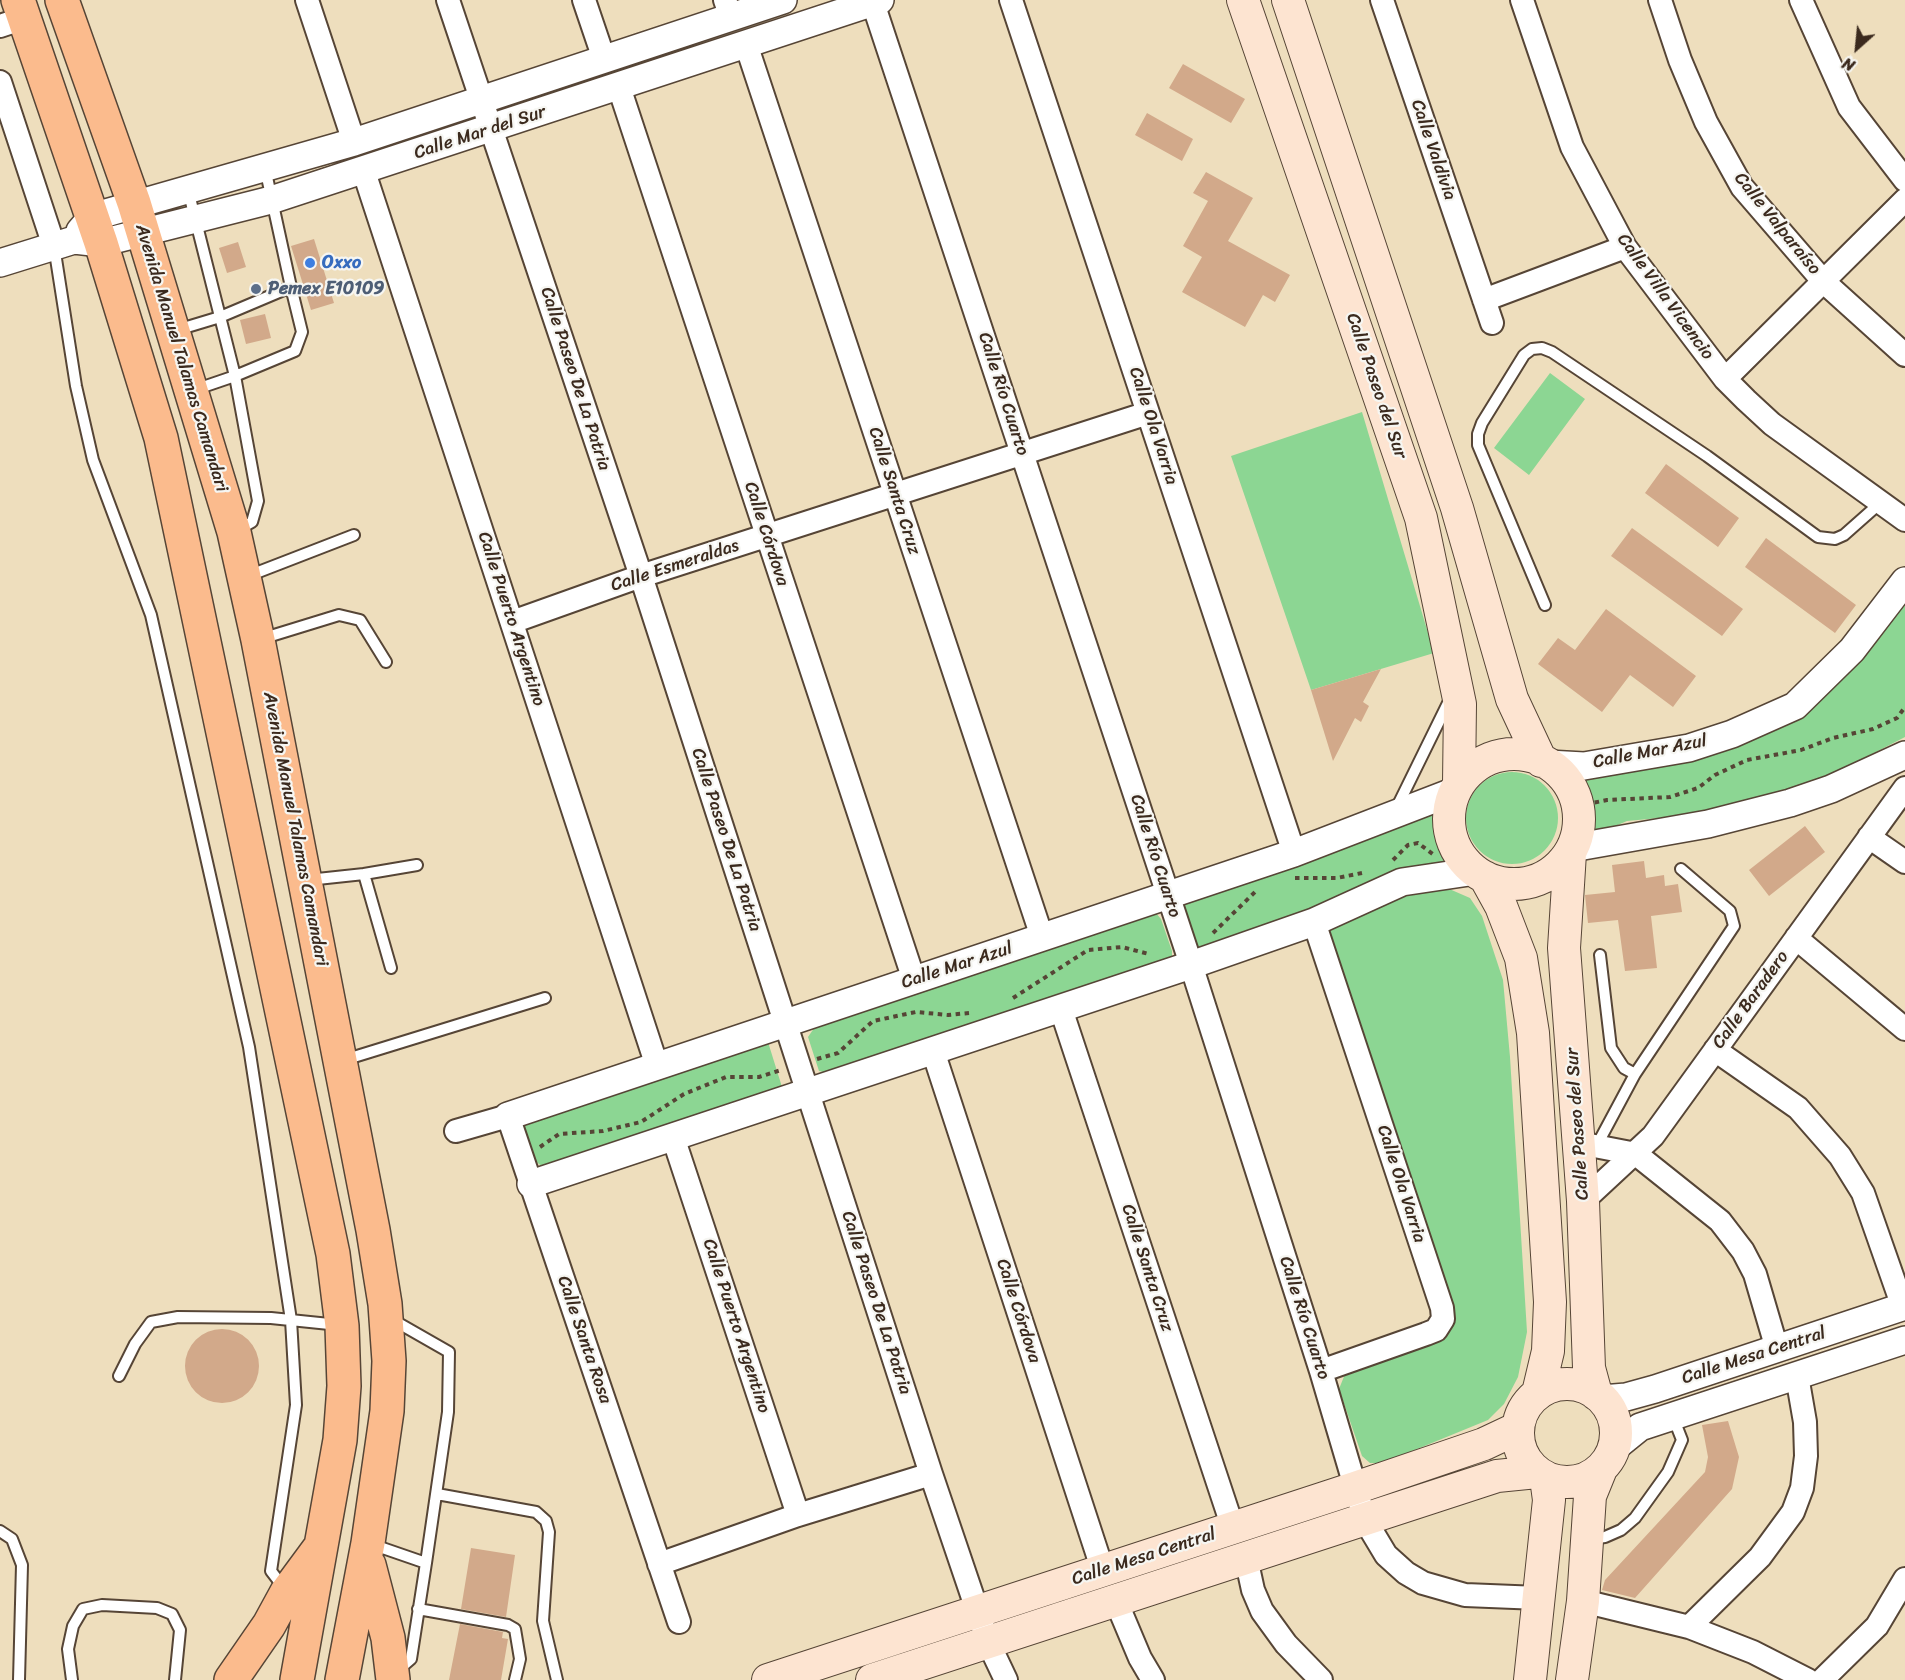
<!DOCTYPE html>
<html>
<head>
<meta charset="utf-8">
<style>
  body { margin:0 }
  #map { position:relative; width:1905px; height:1680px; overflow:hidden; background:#eedebd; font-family:Sriracha,sans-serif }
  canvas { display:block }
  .north { position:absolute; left:1827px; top:18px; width:60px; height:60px; -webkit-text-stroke:4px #f6f6f2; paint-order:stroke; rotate:207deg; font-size:16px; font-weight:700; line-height:24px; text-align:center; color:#3b2a1e }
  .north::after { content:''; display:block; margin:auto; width:21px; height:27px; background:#3b2a1e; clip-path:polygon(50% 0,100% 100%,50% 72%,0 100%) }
</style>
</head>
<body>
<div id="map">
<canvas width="1905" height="1680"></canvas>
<div class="north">N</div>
</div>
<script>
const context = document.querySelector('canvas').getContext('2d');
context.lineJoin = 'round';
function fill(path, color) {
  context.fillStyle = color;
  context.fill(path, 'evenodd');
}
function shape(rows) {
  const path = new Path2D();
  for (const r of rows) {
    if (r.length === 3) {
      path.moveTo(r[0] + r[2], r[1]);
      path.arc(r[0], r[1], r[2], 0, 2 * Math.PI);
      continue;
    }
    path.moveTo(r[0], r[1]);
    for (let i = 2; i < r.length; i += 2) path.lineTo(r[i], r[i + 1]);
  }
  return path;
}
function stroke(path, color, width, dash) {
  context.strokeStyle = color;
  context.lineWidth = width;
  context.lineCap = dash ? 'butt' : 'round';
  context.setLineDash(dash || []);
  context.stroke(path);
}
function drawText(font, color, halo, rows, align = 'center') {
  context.font = font + ' Sriracha,sans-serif';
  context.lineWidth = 4.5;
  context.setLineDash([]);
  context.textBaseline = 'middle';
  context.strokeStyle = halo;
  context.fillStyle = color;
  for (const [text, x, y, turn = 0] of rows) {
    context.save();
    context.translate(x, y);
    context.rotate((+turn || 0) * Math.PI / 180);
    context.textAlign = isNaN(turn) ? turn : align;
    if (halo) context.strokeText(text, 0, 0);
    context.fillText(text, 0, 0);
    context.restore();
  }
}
const green = shape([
  [1550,373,1585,399,1529,475,1494,448],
  [1362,412,1434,653,1311,690,1231,456],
  [1905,595,1905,737,1812,785,1724,812,1627,821,1590,837,1592,815,1589,799,1576,774,1788,721,1818,702],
  [1512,818,46],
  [1445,806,1439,827,1452,866,1358,892,1199,950,1179,901],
  [1447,888,1470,898,1482,916,1503,980,1510,1057,1527,1332,1518,1377,1504,1404,1488,1420,1383,1463,1370,1463,1362,1456,1339,1389,1347,1369,1452,1317,1453,1305,1328,932,1347,915,1383,897],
  [1155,912,1161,919,1172,951,1172,958,832,1074,819,1071,808,1037,819,1021],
  [768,1042,782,1087,545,1169,533,1159,523,1129,528,1118]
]);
const building = shape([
  [1183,64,1245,99,1231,123,1169,88],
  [1147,113,1193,139,1182,161,1135,135],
  [1206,172,1253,198,1228,241,1290,275,1275,302,1263,295,1245,327,1182,292,1202,257,1183,246,1208,201,1193,193],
  [314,239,334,303,311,310,291,246],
  [238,242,246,267,227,273,219,248],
  [265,314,271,338,246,344,240,320],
  [1666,464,1739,518,1718,547,1645,493],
  [1632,528,1743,609,1722,636,1611,556],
  [1766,538,1856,605,1835,633,1745,567],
  [1606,609,1696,676,1673,707,1630,675,1602,712,1538,664,1558,638,1575,650],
  [1381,669,1363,702,1369,706,1361,722,1355,718,1333,761,1311,690],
  [1805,826,1825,852,1769,896,1749,870],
  [1644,861,1646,878,1664,875,1665,886,1678,884,1682,912,1651,916,1657,968,1625,971,1618,920,1588,923,1585,895,1615,892,1612,865],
  [222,1366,37],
  [1728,1421,1739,1457,1732,1489,1635,1598,1602,1590,1605,1580,1705,1472,1708,1457,1702,1425],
  [471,1548,515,1555,506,1617,461,1609],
  [460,1624,503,1632,502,1638,508,1639,501,1680,449,1680]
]);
const path = shape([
  [1577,806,1607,800,1670,797,1698,788,1715,775,1747,760,1801,750,1833,738,1873,729,1897,718,1905,707],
  [1393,860,1408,845,1418,843,1434,855],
  [1295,878,1337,878,1362,873],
  [1213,933,1255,892],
  [1013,998,1088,950,1122,947,1149,954],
  [817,1059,838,1053,873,1021,916,1012,948,1015,969,1013],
  [540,1147,559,1134,603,1131,641,1122,684,1094,726,1077,759,1077,781,1070]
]);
const service = shape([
  [265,168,291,287],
  [188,190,235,376,258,501,252,522,236,531],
  [54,246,76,386,93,460,151,615,249,1047,291,1320,296,1405,271,1571,284,1588],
  [177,330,220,317,291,287,302,332,295,351,235,376,194,390],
  [248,576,354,535],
  [1545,605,1478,445,1478,434,1482,423,1524,355,1532,349,1542,348,1552,352,1707,456,1818,537,1835,539,1844,535,1879,504],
  [261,639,339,615,360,620,386,662],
  [1396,809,1450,699],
  [364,874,417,865],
  [308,880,364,874,391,968],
  [1600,955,1611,1048,1624,1068,1635,1074],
  [344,1060,545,998],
  [1597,1145,1635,1074,1734,926,1730,911,1681,869],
  [119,1376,135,1344,151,1322,178,1317,271,1318,339,1325],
  [437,1494,536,1512,546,1521,549,1532,543,1621,557,1680],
  [0,1531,12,1539,22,1565,19,1680],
  [1590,1539,1605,1537,1621,1530,1635,1518,1668,1472,1682,1440,1673,1417],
  [371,1544,426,1563,448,1412,449,1352,393,1320],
  [418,1609,508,1625,515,1629,520,1659,515,1680],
  [397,1671,411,1659,426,1563],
  [72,1680,68,1649,73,1626,83,1609,102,1605,157,1608,172,1614,180,1630,175,1680]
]);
const minor = shape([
  [307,0,354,142],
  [448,0,641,576,931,1474,988,1642,1006,1680],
  [584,0,604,59],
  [725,0,731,17],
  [872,0,1186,949,1321,1371,1365,1520,1386,1555,1406,1573,1423,1583,1465,1595,1539,1598],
  [1011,0,1294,853],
  [1382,0,1492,323],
  [1522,0,1572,147,1625,247,1725,379,1746,400,1772,424,1905,520],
  [1660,0,1680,60,1706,122,1742,187,1824,282,1905,355],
  [1801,0,1849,107,1905,180],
  [0,26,24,18],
  [746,44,1042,937],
  [0,82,54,246],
  [619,87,914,980],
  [364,172,657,1066],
  [1484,300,1625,247],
  [1725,379,1905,200],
  [512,622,641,576,1148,413],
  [1869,837,1905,862],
  [1314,922,1442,1308,1443,1319,1436,1330,1426,1334,1321,1371],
  [1796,938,1905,1029],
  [1061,1009,1233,1528],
  [1715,1050,1798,1108,1840,1156,1863,1193,1903,1307],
  [933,1051,1103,1571],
  [456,1131,508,1116,679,1622],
  [673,1137,798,1515],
  [1579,1143,1636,1154,1720,1221,1743,1251,1755,1274,1777,1349],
  [1583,1201,1653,1136,1905,788],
  [1246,1558,1253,1590,1262,1611,1286,1644,1321,1680],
  [659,1564,798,1515,931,1474],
  [1116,1601,1140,1658,1153,1680],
  [1583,1601,1689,1627,1753,1652,1808,1680],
  [1689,1627,1760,1557,1793,1512,1802,1488,1806,1456,1805,1422,1797,1376],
  [1822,1680,1877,1626,1905,1579]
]);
const tertiary = shape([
  [80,231,92,217,354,142,783,0],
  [0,263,74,240,101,243,271,200,880,0],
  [1548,764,1584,766,1689,748,1732,734,1795,706,1852,650,1905,581],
  [1572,848,1708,824,1790,803,1831,789,1905,755],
  [508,1116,1294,853,1455,791],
  [531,1184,1191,965,1314,922,1402,882,1476,871],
  [1602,1399,1626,1397,1655,1389,1905,1306],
  [1614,1448,1640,1427,1905,1340]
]);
const secondary = shape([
  [1243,0,1421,518,1460,704,1459,783],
  [1288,0,1457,508,1512,699,1541,761],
  [1514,819,65],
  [1570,853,1564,948,1583,1201,1589,1368,1596,1394],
  [1485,877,1501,906,1521,958,1533,1033,1550,1302,1548,1351,1538,1393],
  [1567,1433,49],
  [768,1680,1355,1488,1484,1444,1518,1428],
  [872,1680,1497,1476,1537,1472],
  [1530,1680,1549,1500,1546,1478],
  [1572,1680,1583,1601,1590,1496,1601,1469]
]);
const primary = shape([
  [18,0,101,243,161,438,333,1254,342,1326,344,1386,340,1440,297,1680],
  [62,0,134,203,234,532,258,640,373,1230,385,1304,389,1361,387,1411,368,1543,342,1680],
  [369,1565,388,1638,393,1680],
  [231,1680,269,1625,287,1592,318,1550]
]);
const markers = [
  [310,263,6,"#3f7fe0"],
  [256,289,6,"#5c6f8a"]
];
const streetNames = [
  ["Calle Mar del Sur",480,133,-18],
  ["Calle Valdivia",1433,150,71],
  ["Calle Valparaíso",1777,224,51],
  ["Calle Villa Vicencio",1665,297,54],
  ["Avenida Manuel Talamas Camandari",181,358,73],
  ["Calle Paseo De La Patria",575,379,72],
  ["Calle Paseo del Sur",1376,386,71],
  ["Calle Río Cuarto",1003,394,72],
  ["Calle Ola Varria",1153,426,72],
  ["Calle Santa Cruz",894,491,72],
  ["Calle Córdova",766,534,72],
  ["Calle Esmeraldas",675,566,-18],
  ["Calle Puerto Argentino",511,619,72],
  ["Calle Mar Azul",1650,752,-11],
  ["Avenida Manuel Talamas Camandari",295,829,79],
  ["Calle Paseo De La Patria",726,840,72],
  ["Calle Río Cuarto",1155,856,72],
  ["Calle Mar Azul",957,966,-18],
  ["Calle Baradero",1751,1000,-54],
  ["Calle Paseo del Sur",1578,1124,-94],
  ["Calle Ola Varria",1401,1184,72],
  ["Calle Santa Cruz",1147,1268,72],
  ["Calle Paseo De La Patria",876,1303,72],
  ["Calle Córdova",1018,1311,72],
  ["Calle Río Cuarto",1304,1318,72],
  ["Calle Puerto Argentino",736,1326,72],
  ["Calle Santa Rosa",584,1340,71],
  ["Calle Mesa Central",1754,1356,-18],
  ["Calle Mesa Central",1144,1557,-18]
];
const shopNames = [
  ["Oxxo",322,263]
];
const serviceNames = [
  ["Pemex E10109",268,289]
];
fill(green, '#8cd693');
fill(building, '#d2a98a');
stroke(service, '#564536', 14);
stroke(minor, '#564536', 26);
stroke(tertiary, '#564536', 30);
stroke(secondary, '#564536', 34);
stroke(primary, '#564536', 36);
stroke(path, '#564536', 4, [4.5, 4.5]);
stroke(service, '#fff', 10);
stroke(minor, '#fff', 22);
stroke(tertiary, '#fff', 27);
stroke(secondary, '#fde4d1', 32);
stroke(primary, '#fbbb8d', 33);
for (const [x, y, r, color] of markers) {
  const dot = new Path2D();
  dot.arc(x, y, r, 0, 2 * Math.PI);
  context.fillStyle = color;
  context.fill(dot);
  stroke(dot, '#f6f6f2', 2);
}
drawText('18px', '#3b2a1e', '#f6f6f2', streetNames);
drawText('bold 18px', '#366cbe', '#f6f6f2', shopNames, 'left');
drawText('bold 18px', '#4e5e75', '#f6f6f2', serviceNames, 'left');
</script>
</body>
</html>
